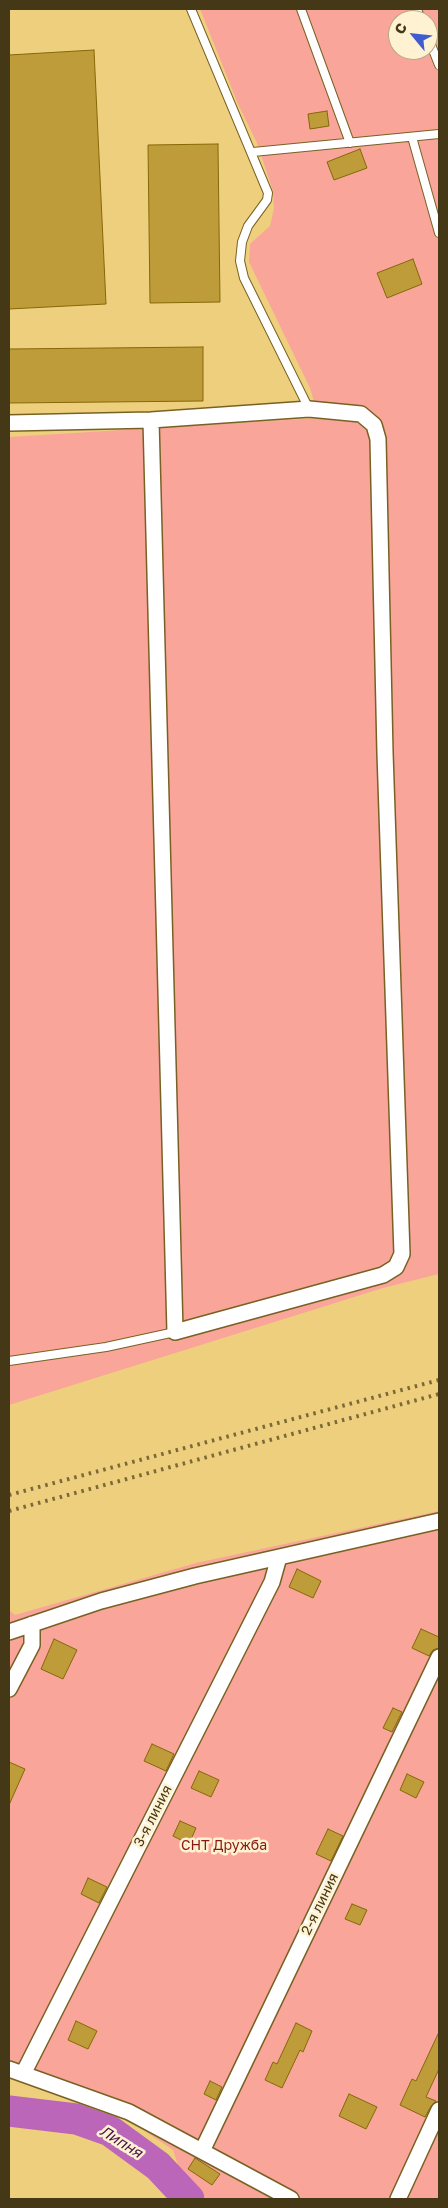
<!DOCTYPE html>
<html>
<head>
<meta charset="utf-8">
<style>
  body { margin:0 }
  #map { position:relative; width:448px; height:2208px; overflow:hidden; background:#eecf7e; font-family:"Golos Text",sans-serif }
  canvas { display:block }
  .frame { position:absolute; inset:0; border:10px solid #443816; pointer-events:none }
  .north { position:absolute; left:388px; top:10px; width:50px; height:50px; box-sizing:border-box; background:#fef2d3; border:1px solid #b4a887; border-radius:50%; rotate:298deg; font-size:14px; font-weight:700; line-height:20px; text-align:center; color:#443816 }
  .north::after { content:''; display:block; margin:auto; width:18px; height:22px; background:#405dd0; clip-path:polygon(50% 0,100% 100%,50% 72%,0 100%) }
</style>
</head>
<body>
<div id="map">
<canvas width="448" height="2208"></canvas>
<div class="frame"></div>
<div class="north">С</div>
</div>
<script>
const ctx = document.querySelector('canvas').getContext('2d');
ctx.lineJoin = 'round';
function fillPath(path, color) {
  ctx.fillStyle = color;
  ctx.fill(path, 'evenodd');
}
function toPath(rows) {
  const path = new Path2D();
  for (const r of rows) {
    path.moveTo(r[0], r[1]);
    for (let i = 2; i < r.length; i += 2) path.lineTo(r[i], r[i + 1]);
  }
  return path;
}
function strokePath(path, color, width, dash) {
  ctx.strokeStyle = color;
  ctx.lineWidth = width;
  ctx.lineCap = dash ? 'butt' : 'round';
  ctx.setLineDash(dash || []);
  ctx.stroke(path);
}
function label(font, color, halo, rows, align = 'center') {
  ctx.font = font + ' "Golos Text",sans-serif';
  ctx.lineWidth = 5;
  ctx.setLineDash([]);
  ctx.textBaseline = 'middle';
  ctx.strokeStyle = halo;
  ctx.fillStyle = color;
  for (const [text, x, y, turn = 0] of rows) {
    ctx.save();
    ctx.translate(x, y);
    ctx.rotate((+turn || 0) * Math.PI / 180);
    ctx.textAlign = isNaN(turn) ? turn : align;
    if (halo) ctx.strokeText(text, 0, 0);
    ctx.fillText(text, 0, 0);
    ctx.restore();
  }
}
const green = toPath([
  [200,9,439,9,439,1274,383,1288,9,1405,9,437,319,418,310,388,249,262,250,244,270,226,274,208,273,191,257,143,238,104],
  [398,20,428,20,428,50,398,50],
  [439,1511,439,2199,207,2199,180,2171,173,2150,118,2113,9,2077,9,1610,15,1615,196,1563]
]);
const river = toPath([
  [9,2111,76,2119,110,2131,158,2166,189,2199]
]);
const building = toPath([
  [94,50,106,304,9,309,9,55,94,50],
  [327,111,329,126,310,129,308,114,327,111],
  [218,144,220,302,150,303,148,145,218,144],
  [360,149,367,168,334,180,327,162,360,149],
  [413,259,422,284,387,298,377,273,413,259],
  [203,347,203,401,9,403,9,349,203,347],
  [297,1569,321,1581,313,1598,289,1587,297,1569],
  [421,1629,439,1637,439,1648,433,1650,429,1656,412,1648,421,1629],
  [54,1639,77,1650,63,1679,41,1669,54,1639],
  [393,1708,402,1712,392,1732,383,1728,393,1708],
  [152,1744,174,1754,166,1771,144,1761,152,1744],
  [9,1762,25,1769,9,1805,9,1762],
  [199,1771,219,1780,211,1797,191,1788,199,1771],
  [407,1774,424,1782,416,1798,400,1790,407,1774],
  [180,1821,196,1828,189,1844,173,1836,180,1821],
  [328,1829,343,1836,331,1861,316,1854,328,1829],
  [88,1878,107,1887,99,1903,81,1894,88,1878],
  [352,1904,367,1910,360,1925,345,1919,352,1904],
  [76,2021,97,2031,88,2049,68,2040,76,2021],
  [296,2023,312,2031,303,2052,300,2050,282,2088,265,2080,273,2062,277,2064,296,2023],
  [439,2032,439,2069,426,2097,436,2101,431,2106,425,2117,400,2105,412,2079,416,2081,439,2032],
  [210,2081,222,2087,216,2100,204,2094,210,2081],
  [349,2094,377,2107,366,2129,339,2116,349,2094],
  [195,2158,220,2174,212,2185,188,2169,195,2158]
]);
const service = toPath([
  [191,9,268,193,267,200,248,226,242,242,240,261,244,278,309,409],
  [301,9,350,143],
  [417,9,421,20],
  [428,37,439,65],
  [412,137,439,233],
  [253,152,439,134],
  [9,1361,106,1347,175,1332]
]);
const minor = toPath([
  [9,423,151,420,309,409,361,414,374,425,378,439,385,753,402,1254,396,1267,383,1275,175,1332,151,420],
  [9,1632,101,1601,195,1576,439,1521],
  [9,1689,32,1645,32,1624],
  [9,2069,129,2112,291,2199],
  [23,2074,272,1582,279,1557],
  [202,2151,439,1657],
  [398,2199,439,2110]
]);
const rail = toPath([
  [9,1495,439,1380],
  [9,1511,439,1394]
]);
const streetNames = [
  ["3-я линия",153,1816,-63],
  ["2-я линия",320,1904,-64]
];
const parkNames = [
  ["СНТ Дружба",224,1846]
];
const waterNames = [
  ["Липня",121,2142,32]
];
fillPath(green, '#f9a599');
strokePath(river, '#bb66b8', 31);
fillPath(building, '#bf9c3a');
strokePath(building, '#856808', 1);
strokePath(service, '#786123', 10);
strokePath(minor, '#786123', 18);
strokePath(service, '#fff', 8);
strokePath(minor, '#fff', 15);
strokePath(rail, '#7b6938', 4, [2.5, 5]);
label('14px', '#443816', '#fef2d3', streetNames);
label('14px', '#871b14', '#fef2d3', parkNames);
label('italic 15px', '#481247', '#fef2d3', waterNames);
</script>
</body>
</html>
